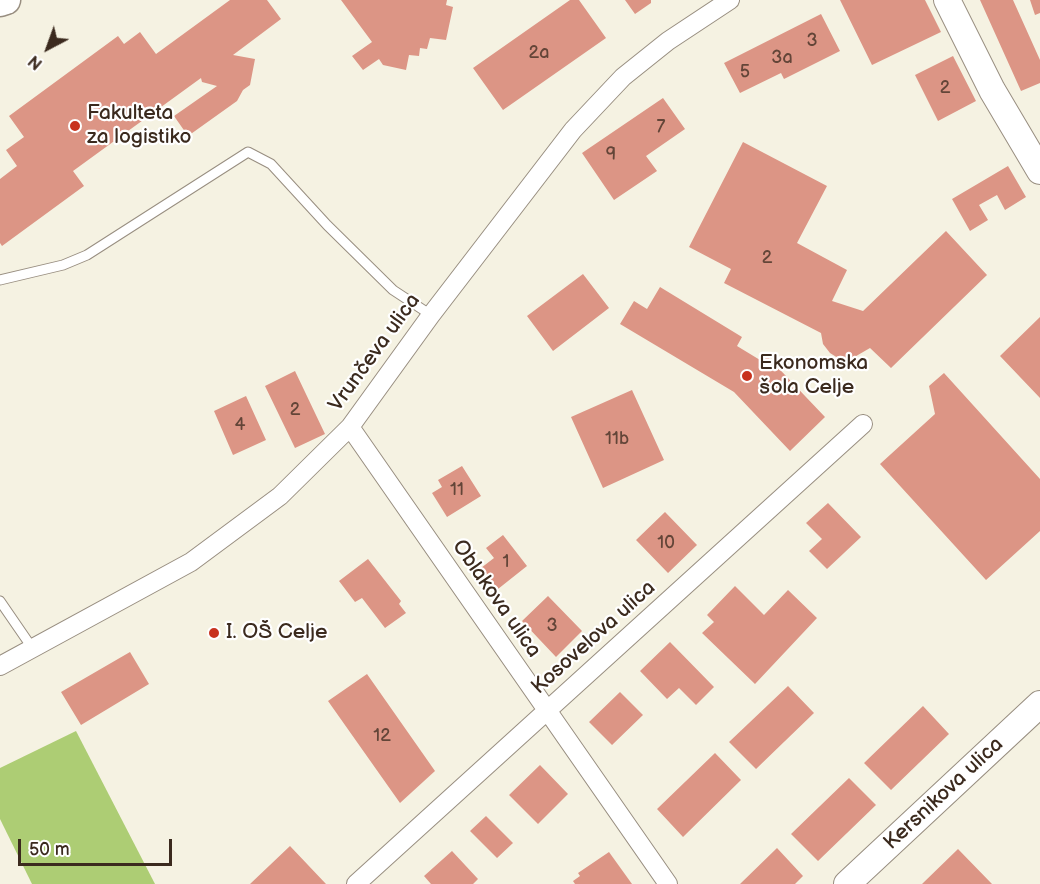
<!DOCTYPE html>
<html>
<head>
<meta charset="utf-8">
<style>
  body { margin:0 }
  #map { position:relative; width:1040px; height:884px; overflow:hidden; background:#f5f2e2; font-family:"Balsamiq Sans",sans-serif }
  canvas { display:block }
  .north { position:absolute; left:18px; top:18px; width:60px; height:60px; -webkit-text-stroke:4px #fff; paint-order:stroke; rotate:221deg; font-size:16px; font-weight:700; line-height:24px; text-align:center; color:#3b2a1e }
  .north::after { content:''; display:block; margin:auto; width:21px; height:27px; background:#3b2a1e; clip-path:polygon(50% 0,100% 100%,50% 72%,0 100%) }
  .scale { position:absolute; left:18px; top:839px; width:154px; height:27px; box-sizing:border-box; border:3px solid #3b2a1e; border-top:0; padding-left:8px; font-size:18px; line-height:21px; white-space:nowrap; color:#3b2a1e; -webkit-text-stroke:4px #fff; paint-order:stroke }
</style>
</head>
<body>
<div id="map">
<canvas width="1040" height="884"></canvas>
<div class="north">N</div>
<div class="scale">50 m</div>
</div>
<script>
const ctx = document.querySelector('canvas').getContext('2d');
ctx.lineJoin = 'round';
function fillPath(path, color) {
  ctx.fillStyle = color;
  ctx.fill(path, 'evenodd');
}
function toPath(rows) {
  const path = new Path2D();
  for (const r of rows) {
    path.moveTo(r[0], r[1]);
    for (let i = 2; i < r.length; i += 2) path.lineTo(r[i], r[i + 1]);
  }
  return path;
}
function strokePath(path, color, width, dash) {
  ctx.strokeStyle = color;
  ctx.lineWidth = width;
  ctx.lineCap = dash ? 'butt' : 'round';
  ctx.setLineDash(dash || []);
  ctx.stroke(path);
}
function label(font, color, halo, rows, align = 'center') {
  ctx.font = font + ' "Balsamiq Sans",sans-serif';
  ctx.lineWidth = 4.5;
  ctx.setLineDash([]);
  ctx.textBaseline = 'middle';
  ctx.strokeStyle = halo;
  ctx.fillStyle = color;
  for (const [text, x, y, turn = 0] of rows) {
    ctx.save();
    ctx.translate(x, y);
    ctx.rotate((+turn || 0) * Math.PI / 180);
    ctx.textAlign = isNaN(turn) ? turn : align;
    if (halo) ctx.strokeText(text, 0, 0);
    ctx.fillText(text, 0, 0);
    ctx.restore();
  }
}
const green = toPath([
  [76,731,155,884,32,884,0,819,0,768]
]);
const building = toPath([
  [230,0,267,0,281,19,233,55,255,59,250,85,243,90,237,101,188,136,174,116,217,86,202,82,201,78,73,171,84,186,2,246,0,243,0,179,17,166,6,150,24,137,9,116,118,36,124,44,140,32,156,54],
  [341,0,447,0,446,5,453,7,446,40,430,38,427,49,420,48,419,56,409,55,406,70,383,65,379,59,363,70,352,56,372,42],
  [570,0,579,0,606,38,503,110,473,68],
  [625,0,651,0,651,3,635,14],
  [840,0,925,0,941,32,872,65],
  [980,0,1013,0,1040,60,1040,83,1021,91],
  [1030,0,1040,0,1040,13,1035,15],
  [821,14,840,51,784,79,781,73,740,93,724,63],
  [953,56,976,101,938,121,915,75],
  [663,98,685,129,646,156,657,171,614,200,582,153],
  [743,142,827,186,797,243,847,270,832,301,863,311,946,231,987,275,891,368,870,348,851,359,838,358,830,353,823,344,821,333,724,283,731,269,689,247],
  [1008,166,1026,197,1005,210,997,195,979,205,988,220,970,231,952,199],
  [583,274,609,308,553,351,527,316],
  [660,287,742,337,737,346,760,360,766,355,825,417,790,451,734,392,620,324,634,301,647,309],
  [1040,317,1040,398,1000,356],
  [295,371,325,434,295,448,265,386],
  [944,373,1040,479,1040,531,986,580,880,464,935,414,929,386],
  [632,390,664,460,603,488,571,417],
  [246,396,266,440,233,455,214,411],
  [462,466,481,496,447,517,432,493,442,487,438,480],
  [828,503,861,537,827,569,809,551,822,539,806,523],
  [665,512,697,545,668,573,636,540],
  [503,535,527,566,498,589,481,568,494,558,486,548],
  [368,559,401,601,399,604,406,613,385,628,362,598,355,602,339,581],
  [735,586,764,615,788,590,817,618,755,684,702,633,714,622,707,615],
  [548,596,582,631,556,657,522,621],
  [670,642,714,687,696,705,679,688,667,699,640,671],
  [130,652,149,684,81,725,61,692],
  [367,674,435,771,400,803,328,701],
  [788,686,814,713,756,769,729,742],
  [620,692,643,715,612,745,589,722],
  [923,706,949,734,891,790,864,763],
  [715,753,741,780,683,837,657,809],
  [540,765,568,794,538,824,509,795],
  [849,778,876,805,818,861,791,834],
  [486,816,513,843,497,858,470,831],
  [290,846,326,884,250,884],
  [777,848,803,876,795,884,740,884],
  [958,849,992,884,922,884],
  [452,851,478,879,473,884,431,884,424,876],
  [609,852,632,884,575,884,573,881,580,876,578,873]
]);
const lane = toPath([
  [0,280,63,265,87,255,248,152,271,164,327,225,393,290,431,315],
  [0,601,33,649]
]);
const street = toPath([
  [350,427,668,884],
  [0,666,191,562,280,496,350,427,431,315,573,130,623,77,668,41,730,0],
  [356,884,863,424]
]);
const secondary = toPath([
  [947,0,992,90,1040,171],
  [847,884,1040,704]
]);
const primary = toPath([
  [0,2,6,0]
]);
const markers = [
  [75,126,6,"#c8321e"],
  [747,376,6,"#c8321e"],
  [214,633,6,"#c8321e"]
];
const numberNames = [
  ["3",812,41],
  ["2a",539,53],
  ["3a",782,58],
  ["5",745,72],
  ["2",945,88],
  ["7",661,127],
  ["9",611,155],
  ["2",767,258],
  ["2",295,410],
  ["4",240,425],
  ["11b",617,439],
  ["11",457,490],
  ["10",666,543],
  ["1",506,562],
  ["3",552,626],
  ["12",382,736]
];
const poiNames = [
  ["Fakulteta",87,114],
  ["za logistiko",87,138],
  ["Ekonomska",759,364],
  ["šola Celje",759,388],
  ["I. OŠ Celje",226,633]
];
const streetNames = [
  ["Vrunčeva ulica",375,353,-54],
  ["Oblakova ulica",496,599,55],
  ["Kosovelova ulica",594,638,-42],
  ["Kersnikova ulica",944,794,-43]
];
fillPath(green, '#adcd74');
fillPath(building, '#dc9585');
strokePath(lane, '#988e80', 11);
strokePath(street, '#988e80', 20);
strokePath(secondary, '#988e80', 28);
strokePath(primary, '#988e80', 31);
strokePath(lane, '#fff', 9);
strokePath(street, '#fff', 18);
strokePath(secondary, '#fff', 26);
strokePath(primary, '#fff', 28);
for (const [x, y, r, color] of markers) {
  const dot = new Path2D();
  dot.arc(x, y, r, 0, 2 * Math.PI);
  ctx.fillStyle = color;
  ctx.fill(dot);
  strokePath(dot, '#fff', 2);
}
label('18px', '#634538', null, numberNames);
label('21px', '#3b2a1e', '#fff', poiNames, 'left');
label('21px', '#3b2a1e', '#fff', streetNames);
</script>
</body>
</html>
